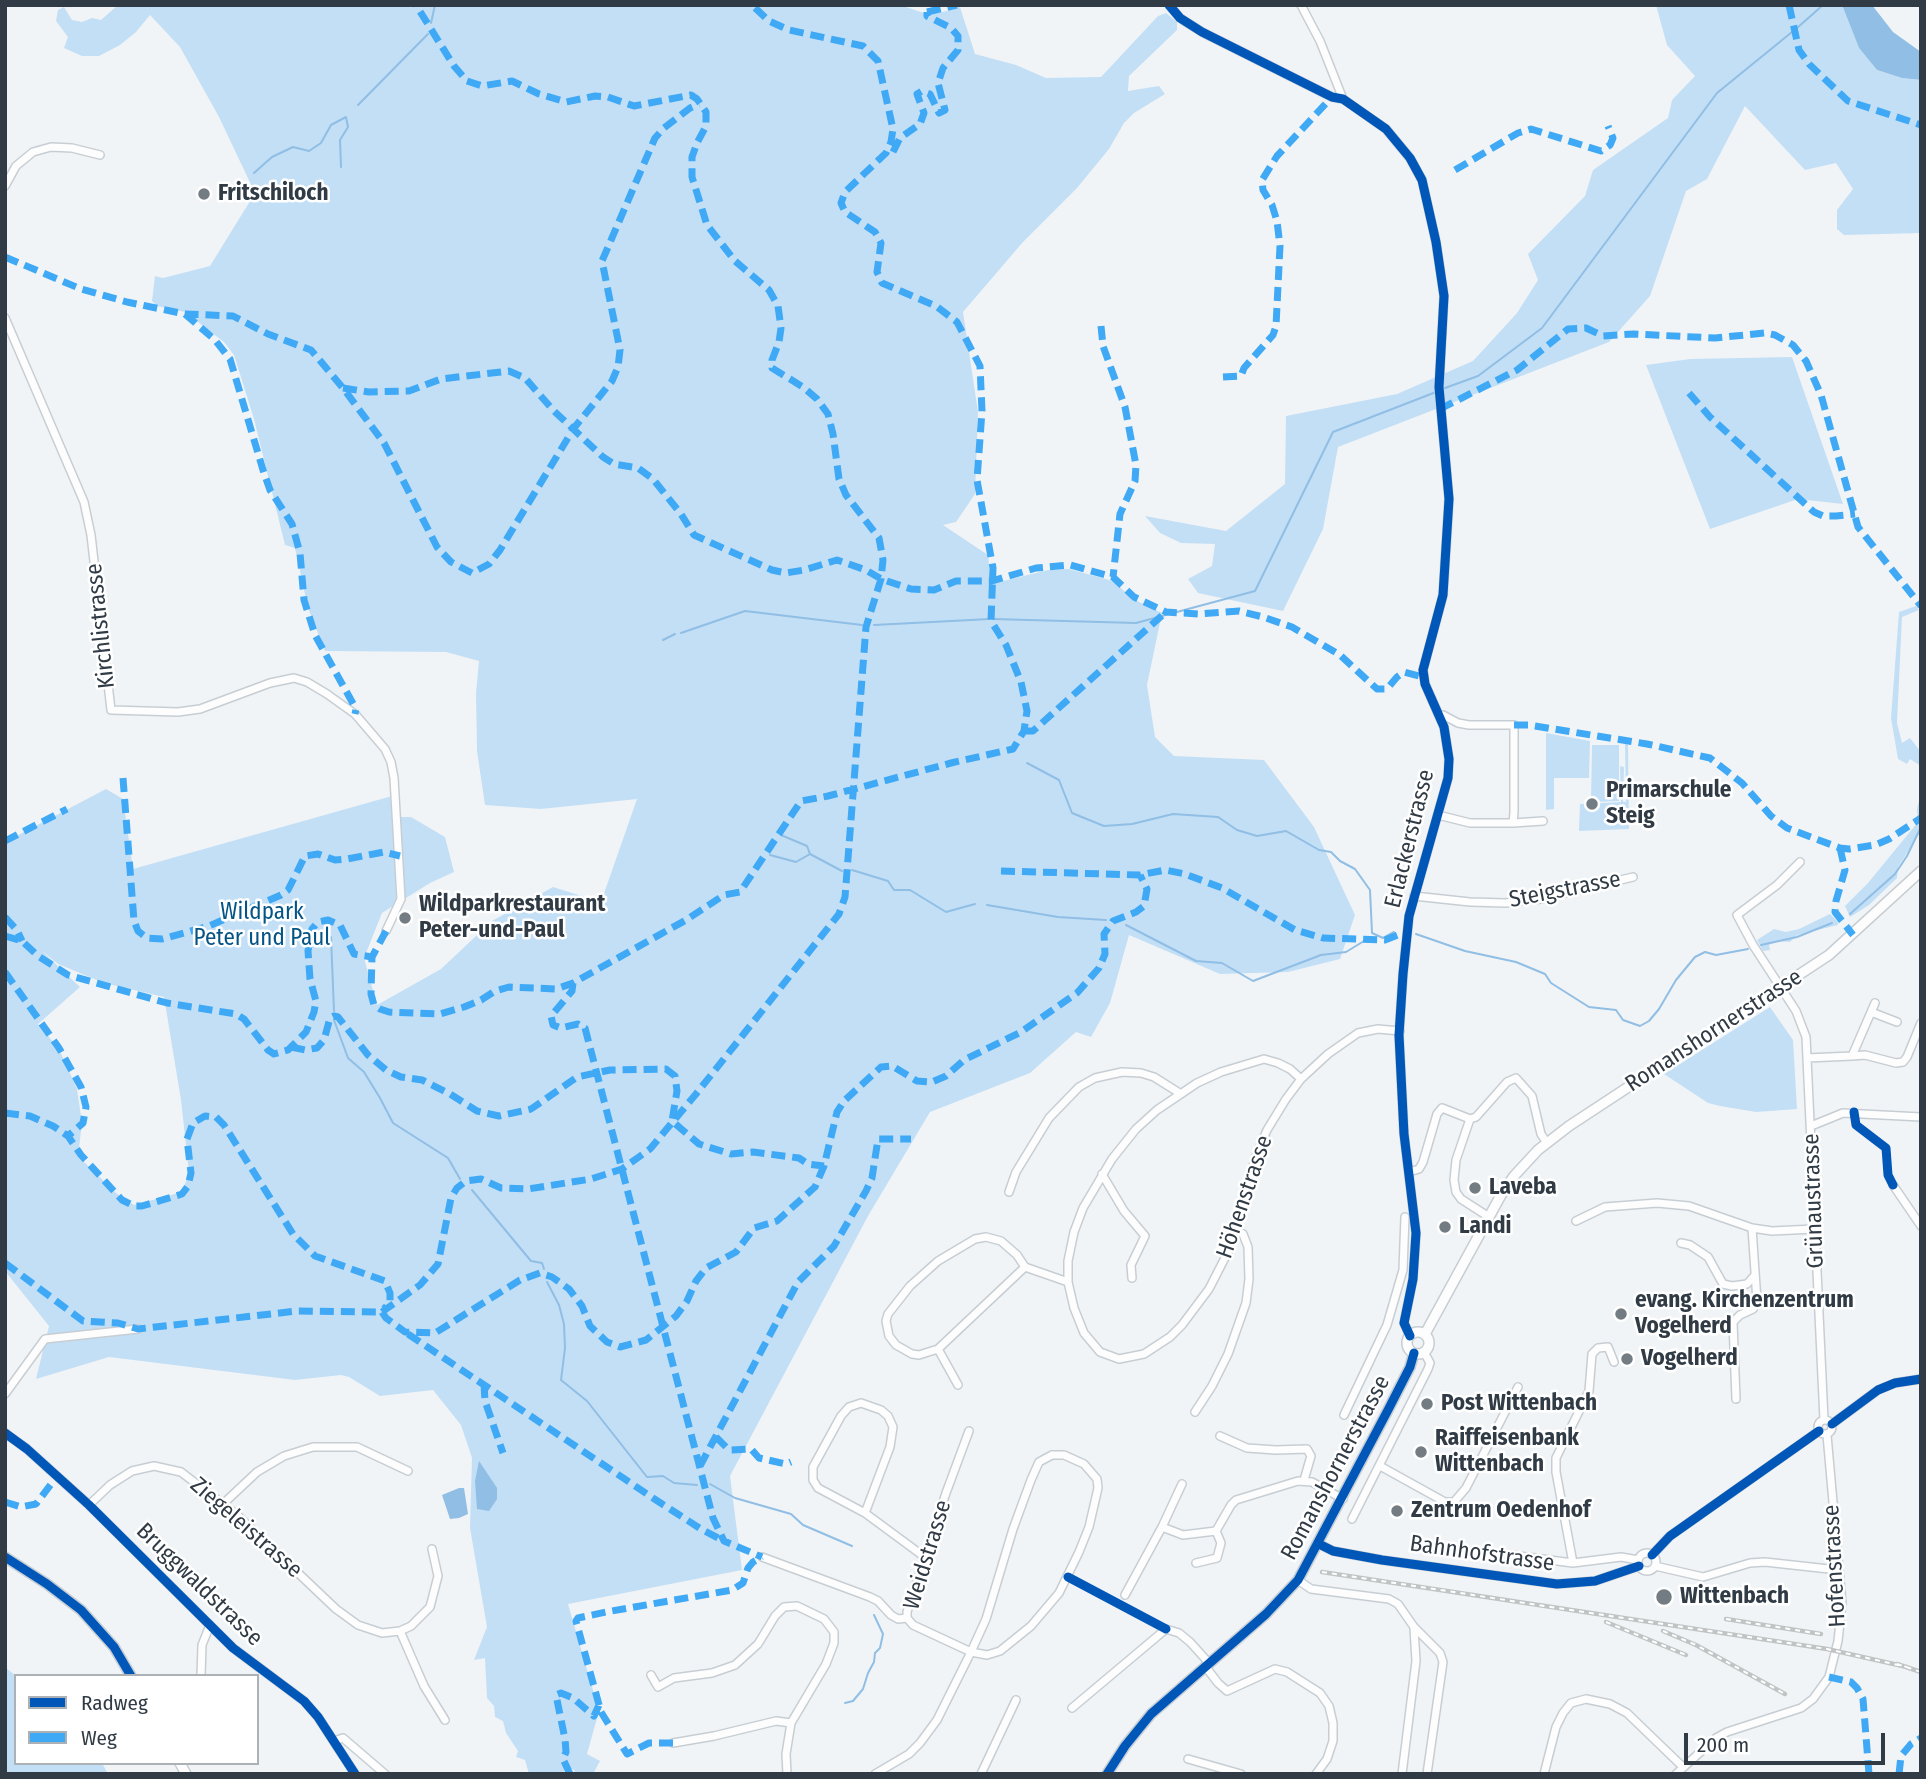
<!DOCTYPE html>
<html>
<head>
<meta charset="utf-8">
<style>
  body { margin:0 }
  #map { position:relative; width:1926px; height:1779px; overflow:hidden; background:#f1f4f6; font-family:"Fira Sans Condensed",sans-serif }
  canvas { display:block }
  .frame { position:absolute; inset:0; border:7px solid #303b45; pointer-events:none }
  .legend { position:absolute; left:14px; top:1674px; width:245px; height:91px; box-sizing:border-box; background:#fff; border:2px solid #acb1b5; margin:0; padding:9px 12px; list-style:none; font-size:21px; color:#303b45 }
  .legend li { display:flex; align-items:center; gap:14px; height:35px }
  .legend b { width:35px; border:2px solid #acb1b5 }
  .scale { position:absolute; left:1684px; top:1733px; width:201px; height:32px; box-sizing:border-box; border:4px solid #303b45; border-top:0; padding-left:9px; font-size:21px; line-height:24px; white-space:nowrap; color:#303b45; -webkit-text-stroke:5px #fff; paint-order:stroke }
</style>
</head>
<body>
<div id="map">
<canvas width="1926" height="1779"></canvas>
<div class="frame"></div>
<ul class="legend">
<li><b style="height:9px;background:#0057b8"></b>Radweg</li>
<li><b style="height:9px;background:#3fa9f5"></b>Weg</li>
</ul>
<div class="scale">200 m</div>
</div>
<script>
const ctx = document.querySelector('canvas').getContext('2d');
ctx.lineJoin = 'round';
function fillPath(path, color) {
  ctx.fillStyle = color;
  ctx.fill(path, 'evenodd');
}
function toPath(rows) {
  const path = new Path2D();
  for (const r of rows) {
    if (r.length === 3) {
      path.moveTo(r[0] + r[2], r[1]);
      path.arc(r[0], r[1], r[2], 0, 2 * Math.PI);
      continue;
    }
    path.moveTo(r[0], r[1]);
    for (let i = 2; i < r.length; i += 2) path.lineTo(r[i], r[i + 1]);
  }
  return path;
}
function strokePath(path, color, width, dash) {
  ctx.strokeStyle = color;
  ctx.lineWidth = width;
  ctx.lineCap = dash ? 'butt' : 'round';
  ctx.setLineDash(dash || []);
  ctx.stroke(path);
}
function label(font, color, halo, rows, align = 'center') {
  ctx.font = font + ' "Fira Sans Condensed",sans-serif';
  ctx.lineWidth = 5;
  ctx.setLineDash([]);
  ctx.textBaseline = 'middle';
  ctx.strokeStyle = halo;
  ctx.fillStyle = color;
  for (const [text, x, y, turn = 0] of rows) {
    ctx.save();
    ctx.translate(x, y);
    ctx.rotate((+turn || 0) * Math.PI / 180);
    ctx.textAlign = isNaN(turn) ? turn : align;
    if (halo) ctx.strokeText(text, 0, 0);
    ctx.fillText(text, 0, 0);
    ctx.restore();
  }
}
const green = toPath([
  [118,5,900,5,924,13,943,12,960,7,975,54,1016,65,1046,78,1101,77,1158,16,1166,13,1177,22,1177,30,1129,76,1128,91,1159,86,1165,94,1134,113,1124,123,1109,149,1077,188,1023,242,963,312,978,412,975,494,956,522,943,525,988,555,991,584,1048,570,1069,569,1113,581,1133,599,1162,613,1147,685,1155,737,1174,756,1264,760,1314,827,1355,915,1340,959,1288,972,1220,974,1129,935,1110,1003,1091,1037,1076,1032,1030,1073,930,1112,868,1216,730,1476,742,1570,568,1604,599,1711,587,1754,600,1761,593,1774,576,1774,574,1770,567,1767,562,1774,529,1774,525,1760,516,1757,518,1751,506,1733,503,1721,495,1717,494,1706,487,1698,485,1658,474,1660,487,1627,470,1528,472,1458,461,1425,433,1390,380,1396,349,1377,341,1375,295,1380,109,1357,36,1379,49,1326,5,1271,5,842,106,789,123,799,133,869,392,796,393,817,411,817,445,837,454,872,430,883,382,913,364,958,377,1005,441,969,492,921,553,887,601,902,637,799,541,809,485,805,477,751,476,693,479,661,446,652,325,651,308,608,295,548,285,545,254,419,234,355,224,342,185,312,157,306,152,301,155,276,163,278,210,266,255,193,219,117,180,47,150,15,136,32,120,45,99,56,82,56,64,48,68,37,56,21,58,10,64,7,72,20,82,22,92,18,101,20],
  [41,950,58,964,104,983,164,997,181,1100,189,1173,182,1192,134,1205,116,1193,78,1156,82,1123,77,1089,59,1049,38,1024,80,987],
  [1656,5,1842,5,1859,48,1877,70,1902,78,1921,80,1921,233,1844,235,1837,229,1837,210,1853,189,1836,163,1805,170,1745,106,1707,179,1686,191,1650,296,1609,342,1338,447,1323,529,1283,611,1198,593,1188,579,1212,566,1215,544,1181,543,1160,533,1145,516,1226,531,1285,484,1286,416,1397,394,1473,361,1517,313,1538,280,1528,254,1585,196,1593,170,1668,118,1672,100,1695,76,1667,45],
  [1792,357,1843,504,1798,499,1710,529,1646,365,1690,359],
  [1916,606,1919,610,1902,617,1897,723,1902,743,1910,738,1921,752,1921,766,1910,759,1907,764,1898,759,1891,718,1899,612],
  [1546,733,1590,741,1589,778,1554,778,1554,809,1546,810],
  [1625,744,1628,744,1629,829,1579,831,1580,804,1621,802,1620,766,1624,767,1623,802,1626,802],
  [1592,745,1619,745,1619,801,1591,802],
  [1921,792,1921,831,1898,867,1897,878,1869,905,1850,917,1845,906,1868,883,1918,822,1917,809],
  [1830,914,1838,922,1838,925,1797,935,1790,942,1777,941,1769,945,1770,950,1763,951,1757,940,1774,929,1786,932,1799,929],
  [1770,1007,1793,1040,1797,1109,1756,1112,1720,1106,1708,1103,1664,1074],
  [5,1667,16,1676,16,1763,102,1763,108,1774,5,1774]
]);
const water = toPath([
  [1842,5,1872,5,1893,32,1921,52,1921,80,1902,78,1877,70,1859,48],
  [479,1461,497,1488,497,1499,489,1511,477,1509,475,1481],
  [459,1488,464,1488,468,1514,459,1518,450,1519,442,1495]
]);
const stream = toPath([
  [431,23,435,5],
  [1797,28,1823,5],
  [358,105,428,34],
  [254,173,272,157,293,147,309,151,321,143,331,125,346,117,348,127,340,140,341,167],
  [1445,388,1478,376,1542,328,1717,93,1792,32],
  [993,619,1136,623,1255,591,1333,432,1436,392],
  [874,625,990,619],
  [681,633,745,611,862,625],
  [663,640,675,634],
  [1027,763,1059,780,1072,813,1104,826,1132,824,1173,814,1218,817,1237,830,1257,836,1286,831,1319,850,1331,852,1340,861,1355,869,1370,890,1372,933,1383,938,1394,932],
  [781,835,807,846,810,854,842,871],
  [770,855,796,862,810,854],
  [852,870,888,881,894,890,910,890,946,912,975,904],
  [987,905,1058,917,1106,920],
  [1850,914,1895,874,1907,856,1921,827],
  [1126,925,1196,961,1222,963,1253,981,1321,955,1346,952,1364,941],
  [1416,934,1465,951,1516,962,1545,974,1551,983,1589,1007,1616,1010,1623,1020,1640,1026,1649,1021,1659,1009,1676,980,1695,957,1705,952,1716,955,1748,949],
  [331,937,334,1011],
  [1761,945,1797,937,1832,923],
  [334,1020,348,1058,364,1072,380,1098,393,1123,448,1158,460,1179],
  [472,1190,531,1261,542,1263,544,1269],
  [547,1282,559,1305,564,1324,565,1348,561,1380,587,1401,647,1477,663,1476,674,1483,697,1485],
  [710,1484,735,1498,791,1514,803,1525,852,1546],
  [845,1703,853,1701,863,1689,868,1673,874,1662,875,1653,880,1648,883,1634,874,1615]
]);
const minor = toPath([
  [1169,5,1180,18,1202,32,1332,97,1343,99,1386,129,1410,158,1422,180,1436,242,1444,296,1439,387,1449,499,1443,595,1423,670,1425,684,1444,727,1449,759,1448,778,1409,916,1403,974,1399,1035,1404,1134,1416,1233,1413,1279,1404,1323,1410,1336],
  [1301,5,1320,41,1343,99],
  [5,186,16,166,33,152,51,147,72,148,100,155],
  [5,318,84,502,91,535,111,710,178,712,200,709,270,683,294,678,307,682,327,694,355,714,385,749,391,762,394,778,401,899,386,931],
  [1438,815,1470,823,1513,823,1514,812,1514,725,1469,725,1458,723,1443,715,1440,717],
  [1513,823,1543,821],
  [1800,862,1777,885,1737,915,1753,945,1796,1011,1806,1037,1824,1420],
  [1414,896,1470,902,1505,903,1541,899,1633,877],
  [1871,1012,1897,1022],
  [1852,1056,1865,1055,1896,1063,1903,1062,1907,1057,1921,1023],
  [1807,1058,1852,1056,1875,1003],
  [1301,1079,1290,1069,1278,1063,1264,1059,1221,1072,1197,1083,1157,1110,1136,1129,1112,1159,1083,1208,1074,1232,1068,1261,1068,1282,1074,1308,1084,1333,1100,1352,1119,1359,1144,1354,1170,1337,1182,1325,1209,1289,1229,1250,1256,1156,1267,1130,1286,1099,1301,1079,1328,1054,1358,1033,1378,1029,1400,1031],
  [1470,1119,1456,1160,1454,1180,1456,1192,1461,1199,1489,1217],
  [1811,1126,1843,1113,1921,1117],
  [1409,1172,1419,1169,1423,1162,1437,1114,1442,1108,1470,1119,1476,1117,1507,1082,1516,1078,1532,1096,1541,1134,1547,1143],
  [1102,1174,1124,1211,1145,1236,1131,1265,1132,1278],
  [1893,1185,1921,1226],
  [1009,1192,1016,1172,1049,1118,1079,1087,1095,1078,1122,1072,1141,1073,1154,1077,1181,1094],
  [1576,1221,1605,1207,1657,1203,1689,1206,1752,1228,1772,1231,1814,1229],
  [1681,1243,1690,1245,1708,1257,1723,1284,1732,1286,1747,1284,1755,1275],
  [1025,1267,938,1349,919,1355,912,1354,896,1345,889,1336,886,1321,888,1314,910,1286,938,1261,975,1239,986,1237,1001,1241,1017,1255,1025,1267,1068,1282],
  [938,1349,958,1385],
  [5,1394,45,1339,138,1329],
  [1736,1399,1733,1322,1740,1315,1753,1309,1757,1301,1752,1228],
  [1195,1412,1212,1386,1228,1354,1246,1303,1249,1279,1248,1247,1243,1234,1235,1230],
  [1344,1415,1387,1325,1403,1270,1405,1217],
  [1825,1427,7],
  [1832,1424,1878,1390,1895,1383,1921,1379],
  [5,1433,27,1449,89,1505,233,1648,304,1701,318,1717,355,1774],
  [1220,1436,1247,1448,1276,1450,1307,1449,1311,1456,1304,1480],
  [1052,1455,1064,1455,1084,1464,1097,1479,1098,1488,1089,1527,1079,1552,1059,1593,1031,1626,1000,1651,987,1655,971,1652,986,1619,1013,1529,1031,1480,1039,1462,1052,1455],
  [1380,1466,1445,1502,1454,1502,1466,1488,1518,1387],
  [224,1503,257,1472,284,1456,313,1447,357,1447,408,1471],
  [89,1505,110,1485,132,1471,154,1466,181,1472,237,1515,336,1609,358,1625,382,1633,400,1631,411,1626,430,1607,438,1576,432,1549],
  [865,1513,890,1447,893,1427,888,1416,881,1410,861,1403,849,1407,841,1416,813,1467,813,1480,818,1488,865,1513,926,1558],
  [1352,1519,1428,1369,1430,1363,1424,1352],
  [1162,1527,1183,1535,1216,1531,1231,1505,1236,1500,1298,1481,1312,1482,1343,1499],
  [1319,1544,1333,1551,1382,1560,1557,1584,1595,1581,1639,1566],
  [1647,1562,9],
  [1503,1554,1573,1563,1621,1557,1638,1560],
  [1652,1555,1670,1536,1819,1431],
  [762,1557,870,1597,878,1601,891,1615,898,1619,907,1618],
  [1196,1563,1217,1558,1221,1543,1216,1531],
  [1573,1563,1556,1472,1556,1458,1589,1391,1592,1354,1598,1348,1608,1347,1614,1362],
  [1655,1566,1703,1577,1750,1563,1765,1562,1838,1570],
  [1298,1580,1311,1589,1389,1599,1398,1604,1414,1627,1440,1653,1443,1662,1427,1774],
  [1125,1595,1162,1527,1182,1484],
  [400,1631,424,1686,445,1720],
  [1205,1666,1218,1683,1227,1691,1275,1669,1287,1672,1320,1693,1329,1706,1333,1723,1333,1741,1327,1759,1316,1774],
  [651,1675,658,1687,674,1678,712,1673,735,1665,758,1644,775,1616,784,1607,797,1606,824,1619,834,1632,834,1643,826,1664,791,1723,786,1754,787,1774],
  [201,1676,202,1645,210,1625],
  [1072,1708,1166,1629,1179,1633,1190,1642,1209,1663],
  [334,1741,343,1738,385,1774],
  [673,1743,714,1736,776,1721,791,1723],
  [1188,1759,1241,1774],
  [875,1774,909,1754,920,1743,937,1720,971,1652,913,1625,907,1618,907,1612,946,1493,969,1431],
  [981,1774,1016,1700],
  [1402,1774,1416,1661,1414,1628],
  [1544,1774,1556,1727,1563,1713,1571,1703,1586,1699,1610,1704,1627,1713,1683,1767],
  [1676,1774,1716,1738,1727,1732,1801,1708,1813,1699,1829,1677,1838,1641,1842,1603,1827,1435]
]);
const major = toPath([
  [1418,1343,11],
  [1425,1334,1501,1195,1514,1176,1538,1150,1569,1126,1829,955,1921,871],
  [5,1557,47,1584,81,1610,114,1647,131,1676],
  [180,1763,186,1774],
  [1107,1774,1125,1746,1151,1714,1266,1614,1298,1580,1388,1410,1410,1367,1414,1353]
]);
const rail = toPath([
  [1322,1572,1827,1649,1907,1667],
  [1726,1619,1821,1634],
  [1606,1622,1686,1655],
  [1663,1631,1696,1645,1785,1694],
  [1897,1664,1921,1672]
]);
const quiet = toPath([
  [1789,5,1799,50,1809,64,1848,101,1921,125],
  [927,12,957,5],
  [893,152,900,138,920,124,924,113,917,94,922,91,930,94,939,113,945,110,938,83,943,68,958,50,958,36,951,28,927,16,927,12],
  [1455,170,1518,133,1531,129,1601,151,1610,145,1613,138,1608,126],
  [5,257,81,289,127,302,185,314,233,316,268,334,311,350,343,388,384,443,437,547,451,562,472,573,489,564,500,550,574,428,612,381,618,367,620,350,602,261,655,138,664,128,690,108,699,104],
  [185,314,215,340,230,359,263,470,270,490,292,524,300,553,304,600,315,635,356,709,355,714],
  [1101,326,1103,346,1125,407,1136,465,1135,481,1120,514,1113,577],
  [1223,377,1241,376,1244,368,1273,335,1276,326,1280,246,1277,221,1272,205,1263,190,1262,180,1277,156,1332,97],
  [343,388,369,392,409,391,441,379,509,371,525,378,554,411,603,457,614,464,638,468,653,479,681,514,694,535,772,570,786,573,804,570,837,560,866,570,881,579,911,589,934,590,956,581,992,581,1036,568,1070,565,1113,577,1134,597,1166,612,1199,614,1239,611,1263,617,1292,627,1340,655,1377,689,1387,689,1397,677,1404,672,1423,677],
  [1689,393,1710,417,1814,512,1823,516,1836,516,1855,514],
  [1440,409,1517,370,1568,329,1586,328,1603,336,1633,334,1715,338,1765,333,1775,335,1793,345,1806,361,1821,395,1858,527,1921,606],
  [1514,725,1529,725,1647,744,1710,758,1742,783,1771,816,1787,828,1840,848,1849,849,1875,845,1889,839,1921,818],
  [1024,731,1033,731,1166,612],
  [123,778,134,921,138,931,147,938,162,939,209,926,281,895,288,890,305,856,318,854,335,860,347,859,384,852,400,856],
  [5,841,67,809],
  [1840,848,1845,870,1836,901,1835,912,1853,935],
  [1001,871,1140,875,1165,870,1185,874,1222,888,1295,930,1323,938,1385,940,1403,933],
  [5,917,17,930,22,941],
  [386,931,372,957,371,994,374,1005,380,1009,389,1012,440,1014,464,1007,481,1000,495,991,509,987,556,989,573,983,686,920,724,895,740,892,801,801,828,796,951,763,1013,749,1024,731,1027,711,1021,682,1006,645,991,621,993,568,977,480,982,411,980,366,957,322,936,306,882,283,877,272,881,243,875,232,845,212,841,203,845,192,886,153,891,142,893,129,878,61,863,46,789,30,769,21,752,5],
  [5,936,22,941,38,956,68,975,167,1003,236,1014,244,1019,268,1050,274,1054,288,1050,306,1032,314,1012,316,1001,310,979,308,951,312,929,318,922,328,920,340,925,354,954,372,957],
  [5,972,59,1048,81,1087,86,1107,83,1123,68,1136],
  [573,983,572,991,551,1016,553,1025,561,1028,578,1024,585,1028,713,1518,724,1541,762,1557],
  [291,1047,305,1050,317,1048,324,1040,330,1018,334,1016,338,1017,368,1055,386,1070,401,1077,422,1080,450,1094,477,1111,499,1116,531,1109,577,1077,610,1070,666,1069,675,1076,677,1091,672,1121,699,1144,731,1154,753,1152,799,1158,808,1164,824,1166],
  [5,1113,30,1116,53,1126,68,1136,81,1155,122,1200,134,1206,142,1206,182,1194,188,1186,191,1173,187,1139,193,1123,205,1116,216,1117,224,1125,293,1234,315,1256,385,1281,390,1293,390,1302,384,1309],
  [5,1263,83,1321,118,1323,138,1329,297,1311,382,1312],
  [382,1312,420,1285,438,1264,451,1198,457,1188,466,1181,481,1179,501,1188,528,1189,591,1179,622,1169,650,1149,696,1094,839,914,845,897,866,627,881,579,883,560,879,538,846,495,839,479,833,434,828,414,817,399,803,387,772,368,772,360,779,342,781,328,778,306,769,290,735,261,707,225,692,177,692,157,697,143,706,126,706,112,697,99,691,95,634,106,608,97,595,96,566,102,539,94,512,81,482,86,467,81,454,66,416,5],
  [382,1312,386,1318,405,1332,435,1333,520,1280,540,1273,552,1277,569,1289,582,1306,590,1326,607,1342,620,1347,646,1340,676,1316,687,1301,696,1281,706,1268,736,1252,754,1228,777,1221,815,1187,824,1166,837,1112,844,1101,881,1067,892,1066,917,1081,932,1082,946,1076,964,1060,1021,1032,1077,993,1099,968,1105,954,1104,934,1113,921,1136,912,1144,906,1147,889,1140,875],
  [408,1334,656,1500,701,1529,724,1541],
  [484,1384,485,1401,503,1453],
  [716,1437,729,1450,751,1449,759,1458,786,1464,791,1462],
  [700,1466,798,1282,834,1246,866,1191,872,1178,878,1139,911,1139],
  [5,1502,21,1507,36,1504,58,1475],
  [1829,1677,1851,1682,1857,1688,1863,1699,1869,1774],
  [673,1743,649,1743,627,1754,601,1712,576,1621,578,1618,606,1612,732,1590,743,1583,748,1568,753,1562,762,1557],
  [570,1774,563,1759,566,1752,565,1739,556,1695,561,1693,573,1698,594,1716,599,1705],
  [1899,1774,1901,1756,1911,1744,1921,1738]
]);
const cycleway = toPath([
  [1169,5,1180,18,1202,32,1332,97,1343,99,1386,129,1410,158,1422,180,1436,242,1444,296,1439,387,1449,499,1443,595,1423,670,1425,684,1444,727,1449,759,1448,778,1409,916,1403,974,1399,1035,1404,1134,1416,1233,1413,1279,1404,1323,1410,1336],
  [1854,1112,1856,1125,1886,1148,1888,1175,1893,1185],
  [1832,1424,1878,1390,1895,1383,1921,1379],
  [5,1433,27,1449,89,1505,233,1648,304,1701,318,1717,355,1774],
  [1319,1544,1333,1551,1382,1560,1557,1584,1595,1581,1639,1566],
  [1652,1555,1670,1536,1819,1431],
  [5,1557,47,1584,81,1610,114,1647,131,1676],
  [1068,1577,1166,1629],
  [1107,1774,1125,1746,1151,1714,1266,1614,1298,1580,1388,1410,1410,1367,1414,1353]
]);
const markers = [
  [204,194,7,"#747c83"],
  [1592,804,7,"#747c83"],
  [405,918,7,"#747c83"],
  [1475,1188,7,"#747c83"],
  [1445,1227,7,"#747c83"],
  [1621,1314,7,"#747c83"],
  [1627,1359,7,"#747c83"],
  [1427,1404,7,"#747c83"],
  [1421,1452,7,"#747c83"],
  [1397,1511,7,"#747c83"],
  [1664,1597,9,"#747c83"]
];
const poiNames = [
  ["Fritschiloch",218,194],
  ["Primarschule",1606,791],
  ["Steig",1606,817],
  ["Wildparkrestaurant",419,905],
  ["Peter-und-Paul",419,931],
  ["Laveba",1489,1188],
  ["Landi",1459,1227],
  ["evang. Kirchenzentrum",1635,1301],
  ["Vogelherd",1635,1327],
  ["Vogelherd",1641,1359],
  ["Post Wittenbach",1441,1404],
  ["Raiffeisenbank",1435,1439],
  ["Wittenbach",1435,1465],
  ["Zentrum Oedenhof",1411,1511],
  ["Wittenbach",1680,1597]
];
const streetNames = [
  ["Kirchlistrasse",101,626,-96],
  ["Erlackerstrasse",1410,839,-76],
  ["Steigstrasse",1565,890,-11],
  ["Romanshornerstrasse",1714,1031,-33],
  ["Höhenstrasse",1245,1197,-71],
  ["Grünaustrasse",1814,1201,-92],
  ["Romanshornerstrasse",1336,1468,-62],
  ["Ziegeleistrasse",246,1528,41],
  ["Bahnhofstrasse",1482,1554,8],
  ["Weidstrasse",928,1555,-73],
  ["Hofenstrasse",1835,1566,-93],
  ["Bruggwaldstrasse",199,1585,44]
];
const parkNames = [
  ["Wildpark",262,913],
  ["Peter und Paul",262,939]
];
fillPath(green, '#c3dff6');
fillPath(water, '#90bee4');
strokePath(stream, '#90bee4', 2);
strokePath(minor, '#c7ced3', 10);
strokePath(major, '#c7ced3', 12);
strokePath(minor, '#fdfdfe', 7);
strokePath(major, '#fdfdfe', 9);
strokePath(rail, '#c1c4c5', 4.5);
strokePath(rail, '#fff', 2, [5]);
strokePath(quiet, '#3fa9f5', 7, [14, 7]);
strokePath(cycleway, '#0057b8', 9);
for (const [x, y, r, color] of markers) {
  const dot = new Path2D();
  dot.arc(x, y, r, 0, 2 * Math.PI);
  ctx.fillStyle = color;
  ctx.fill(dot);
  strokePath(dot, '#fff', 2.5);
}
label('bold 23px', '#303b45', '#fff', poiNames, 'left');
label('23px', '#303b45', '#fff', streetNames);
label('23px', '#045486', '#fff', parkNames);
</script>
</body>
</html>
